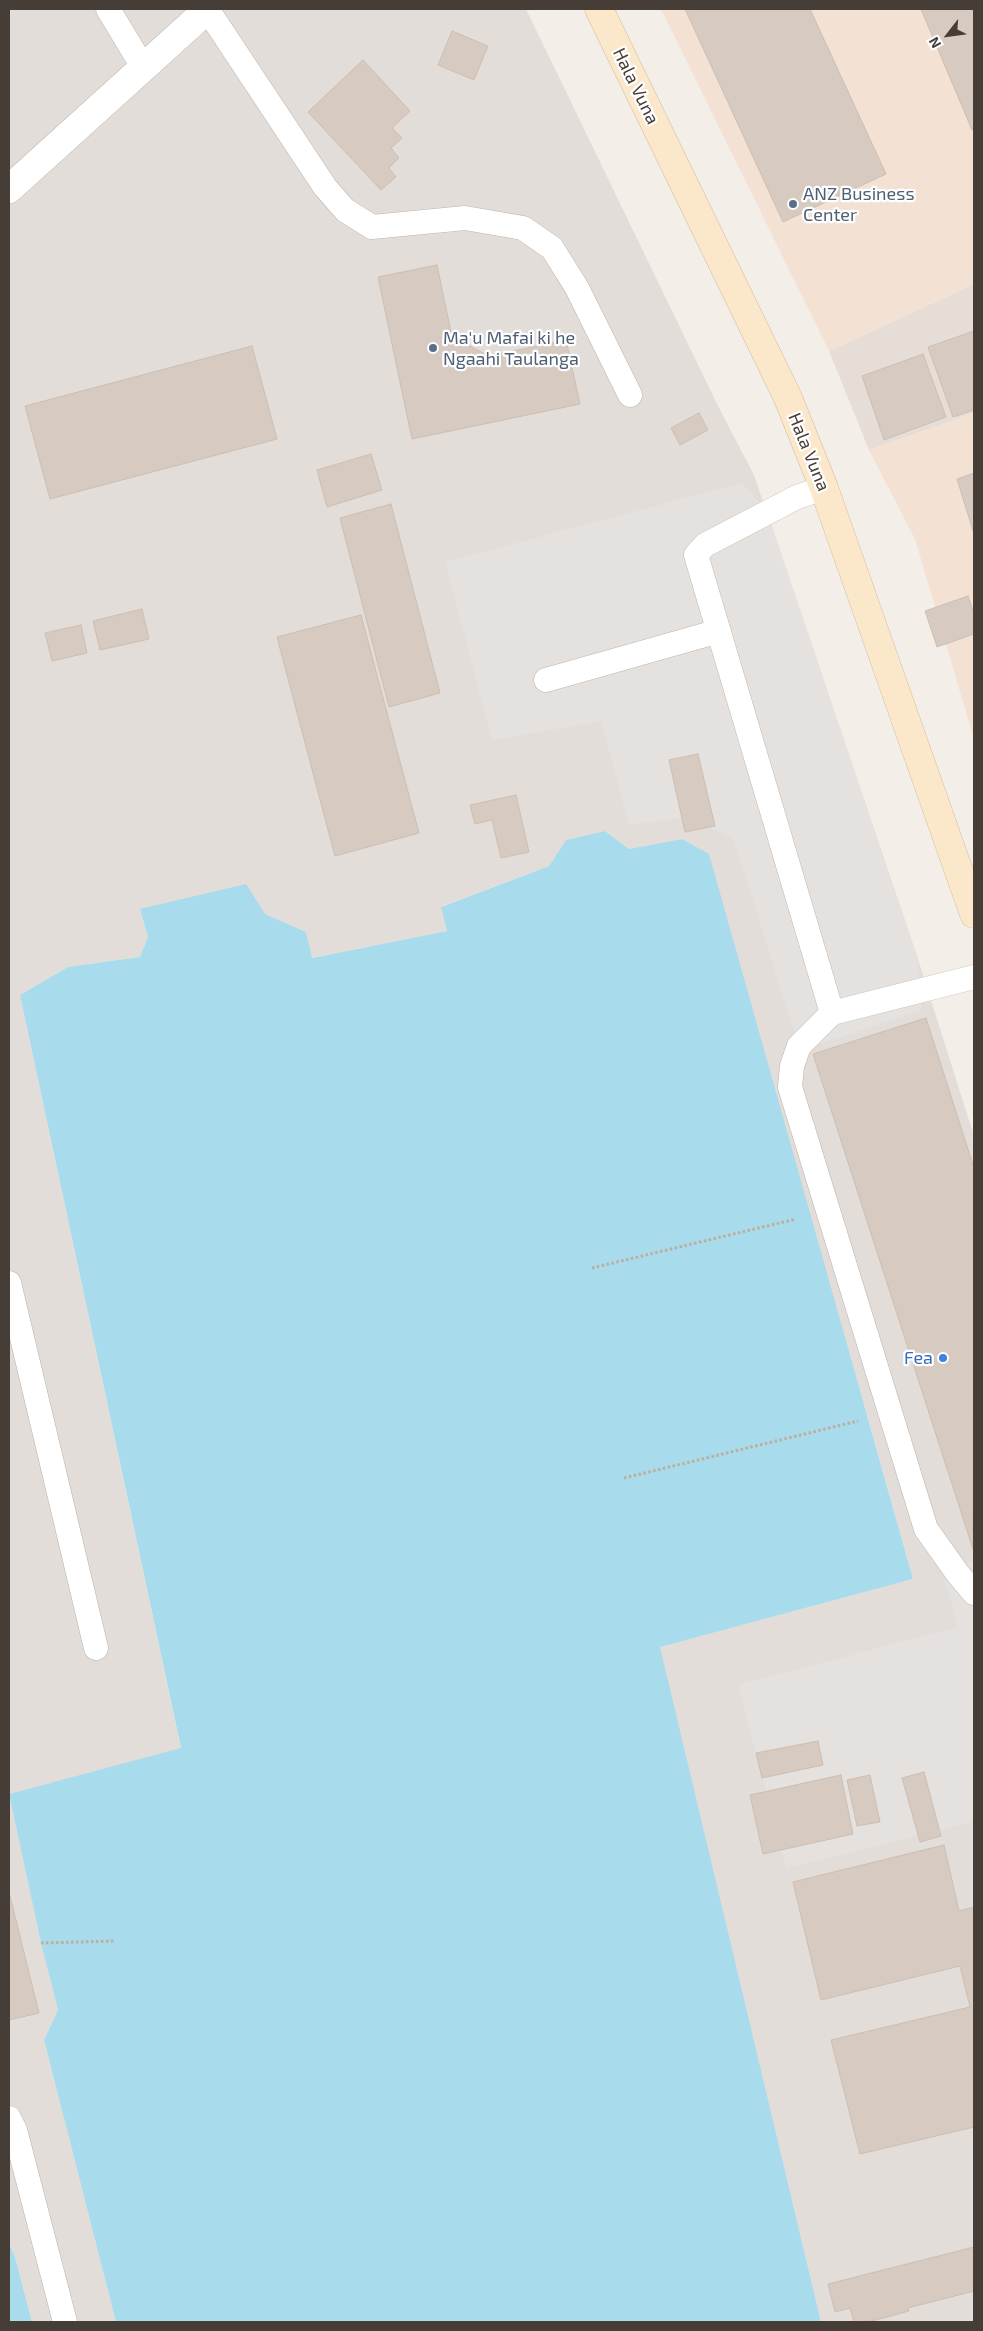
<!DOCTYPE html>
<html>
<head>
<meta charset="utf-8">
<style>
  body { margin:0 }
  #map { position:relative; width:983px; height:2331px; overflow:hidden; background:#f3eee8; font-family:"Exo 2",sans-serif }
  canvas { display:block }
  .frame { position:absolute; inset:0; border:10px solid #463d37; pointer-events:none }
  .north { position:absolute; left:923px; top:10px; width:50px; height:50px; -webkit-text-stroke:4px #fff; paint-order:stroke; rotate:240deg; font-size:14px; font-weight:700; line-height:20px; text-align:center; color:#463d37 }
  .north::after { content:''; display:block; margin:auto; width:18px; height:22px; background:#463d37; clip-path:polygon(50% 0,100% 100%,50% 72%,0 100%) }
</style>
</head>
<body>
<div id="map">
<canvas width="983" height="2331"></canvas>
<div class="frame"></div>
<div class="north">N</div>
</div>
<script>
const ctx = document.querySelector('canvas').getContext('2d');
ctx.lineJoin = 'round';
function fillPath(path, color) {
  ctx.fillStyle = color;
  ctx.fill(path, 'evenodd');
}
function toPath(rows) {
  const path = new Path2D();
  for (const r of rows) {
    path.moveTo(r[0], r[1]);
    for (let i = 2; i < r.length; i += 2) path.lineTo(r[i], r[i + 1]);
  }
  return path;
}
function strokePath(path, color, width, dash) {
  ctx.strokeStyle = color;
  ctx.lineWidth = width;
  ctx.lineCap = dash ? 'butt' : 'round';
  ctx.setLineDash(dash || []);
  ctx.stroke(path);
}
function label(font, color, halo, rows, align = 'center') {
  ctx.font = font + ' "Exo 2",sans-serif';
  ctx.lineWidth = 4.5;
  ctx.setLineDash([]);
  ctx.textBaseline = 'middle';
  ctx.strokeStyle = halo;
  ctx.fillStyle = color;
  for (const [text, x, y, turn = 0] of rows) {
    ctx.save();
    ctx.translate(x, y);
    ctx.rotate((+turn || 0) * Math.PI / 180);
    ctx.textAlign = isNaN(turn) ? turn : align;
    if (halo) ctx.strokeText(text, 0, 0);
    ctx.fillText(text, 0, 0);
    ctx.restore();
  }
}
const residential = toPath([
  [974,284,974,413,869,450,829,351]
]);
const commercial = toPath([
  [661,9,974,9,974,284,829,351],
  [974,413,974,739,915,539,869,450]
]);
const industrial = toPath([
  [9,9,526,9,718,406,754,475,917,956,974,1136,974,2322,821,2322,659,1647,913,1579,868,1418,682,839,629,849,605,831,566,840,549,866,442,906,447,931,311,958,306,932,265,914,140,909,148,937,140,957,68,967,20,995,181,1749,9,1794,41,1943,58,2010,44,2040,116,2322,32,2322,15,2257,9,2244]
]);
const parking = toPath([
  [742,483,767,511,917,956,922,1010,800,1051,734,840,690,817,629,825,601,721,492,740,445,562],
  [974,1561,974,1825,973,1822,786,1868,738,1685,958,1627,942,1570]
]);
const water = toPath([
  [605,831,629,849,682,839,709,854,913,1579,660,1647,821,2322,116,2322,44,2040,58,2010,41,1943,9,1794,181,1748,20,995,68,967,140,957,148,937,140,909,246,884,265,914,306,932,312,958,447,931,441,907,549,866,566,840],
  [9,2244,15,2257,32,2322,9,2322]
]);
const building = toPath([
  [685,9,810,9,886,174,783,222,685,9],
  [921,9,974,9,974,129,972,130,921,9],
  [452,31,488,46,474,80,438,65,452,31],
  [363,60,410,111,392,128,402,138,391,148,399,158,389,168,396,177,381,190,308,112,363,60],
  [437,265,452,337,489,356,566,340,580,404,412,439,378,277,437,265],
  [974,331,974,410,953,417,928,347,974,331],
  [252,346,277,439,50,499,25,406,252,346],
  [923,354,946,417,884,440,862,376,923,354],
  [699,413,708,430,680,445,671,428,699,413],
  [371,454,382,490,327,507,317,470,371,454],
  [974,473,974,534,957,479,974,473],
  [391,504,440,693,389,707,340,518,391,504],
  [968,596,974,614,974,634,937,647,925,611,968,596],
  [142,609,149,639,100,650,93,621,142,609],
  [361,615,419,833,335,856,277,637,361,615],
  [81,625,87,653,52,661,45,633,81,625],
  [698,754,715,826,685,832,669,760,698,754],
  [516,795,529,852,501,858,492,820,475,824,470,805,516,795],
  [926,1018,974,1168,973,1549,813,1054,926,1018],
  [818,1741,823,1765,762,1778,756,1753,818,1741],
  [924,1772,941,1836,920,1842,902,1778,924,1772],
  [841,1775,853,1834,763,1854,750,1795,841,1775],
  [870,1775,880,1822,857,1826,847,1780,870,1775],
  [944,1845,959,1911,974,1907,974,2127,860,2154,831,2040,970,2007,960,1966,821,2000,793,1882,944,1845],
  [9,1892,39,2013,9,2020,9,1892],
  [974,2247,974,2291,908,2308,909,2311,868,2322,854,2322,850,2308,835,2312,828,2284,974,2247]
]);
const path = toPath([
  [592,1268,796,1219],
  [624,1478,858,1421],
  [41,1943,114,1941]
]);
const lane = toPath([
  [108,9,143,67],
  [207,9,325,187,345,210,372,227,465,218,523,228,552,248,577,288,630,395],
  [824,488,797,497,705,545,696,555,832,1013],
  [546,680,719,631],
  [974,977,832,1013,799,1046,792,1066,790,1087,926,1529,958,1574,974,1593],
  [9,1283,96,1648],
  [9,2118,15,2130,65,2322]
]);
const street = toPath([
  [9,189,208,9]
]);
const secondary = toPath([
  [599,9,788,398,824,488,974,914]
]);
const markers = [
  [793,204,5,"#5c6f8a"],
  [433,348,5,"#5c6f8a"],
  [943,1358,5,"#3f7fe0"]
];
const streetNames = [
  ["Hala Vuna",636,86,64],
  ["Hala Vuna",809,452,68]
];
const serviceNames = [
  ["ANZ Business",803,194],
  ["Center",803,215],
  ["Ma'u Mafai ki he",443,338],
  ["Ngaahi Taulanga",443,359]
];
const shopNames = [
  ["Fea",933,1358]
];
fillPath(residential, '#e6ded6');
fillPath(commercial, '#f3e1d4');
fillPath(industrial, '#e2ddd9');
fillPath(parking, '#e4e1df');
fillPath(water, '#a8dbeb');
fillPath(building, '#d7cac1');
strokePath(building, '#cebeb2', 1);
strokePath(lane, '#beb4ab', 25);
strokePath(street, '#beb4ab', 29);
strokePath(secondary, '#d2bb9d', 29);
strokePath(path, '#bead9d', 3, [2.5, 2.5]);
strokePath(lane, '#fff', 24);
strokePath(street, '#fff', 28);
strokePath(secondary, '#fbe7ca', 28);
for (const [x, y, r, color] of markers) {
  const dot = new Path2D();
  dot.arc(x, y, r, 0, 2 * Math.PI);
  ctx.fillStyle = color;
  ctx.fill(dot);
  strokePath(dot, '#fff', 2);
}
label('18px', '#463d37', '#fff', streetNames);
label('18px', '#4e5e75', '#fff', serviceNames, 'left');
label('18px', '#366cbe', '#fff', shopNames, 'right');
</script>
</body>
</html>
